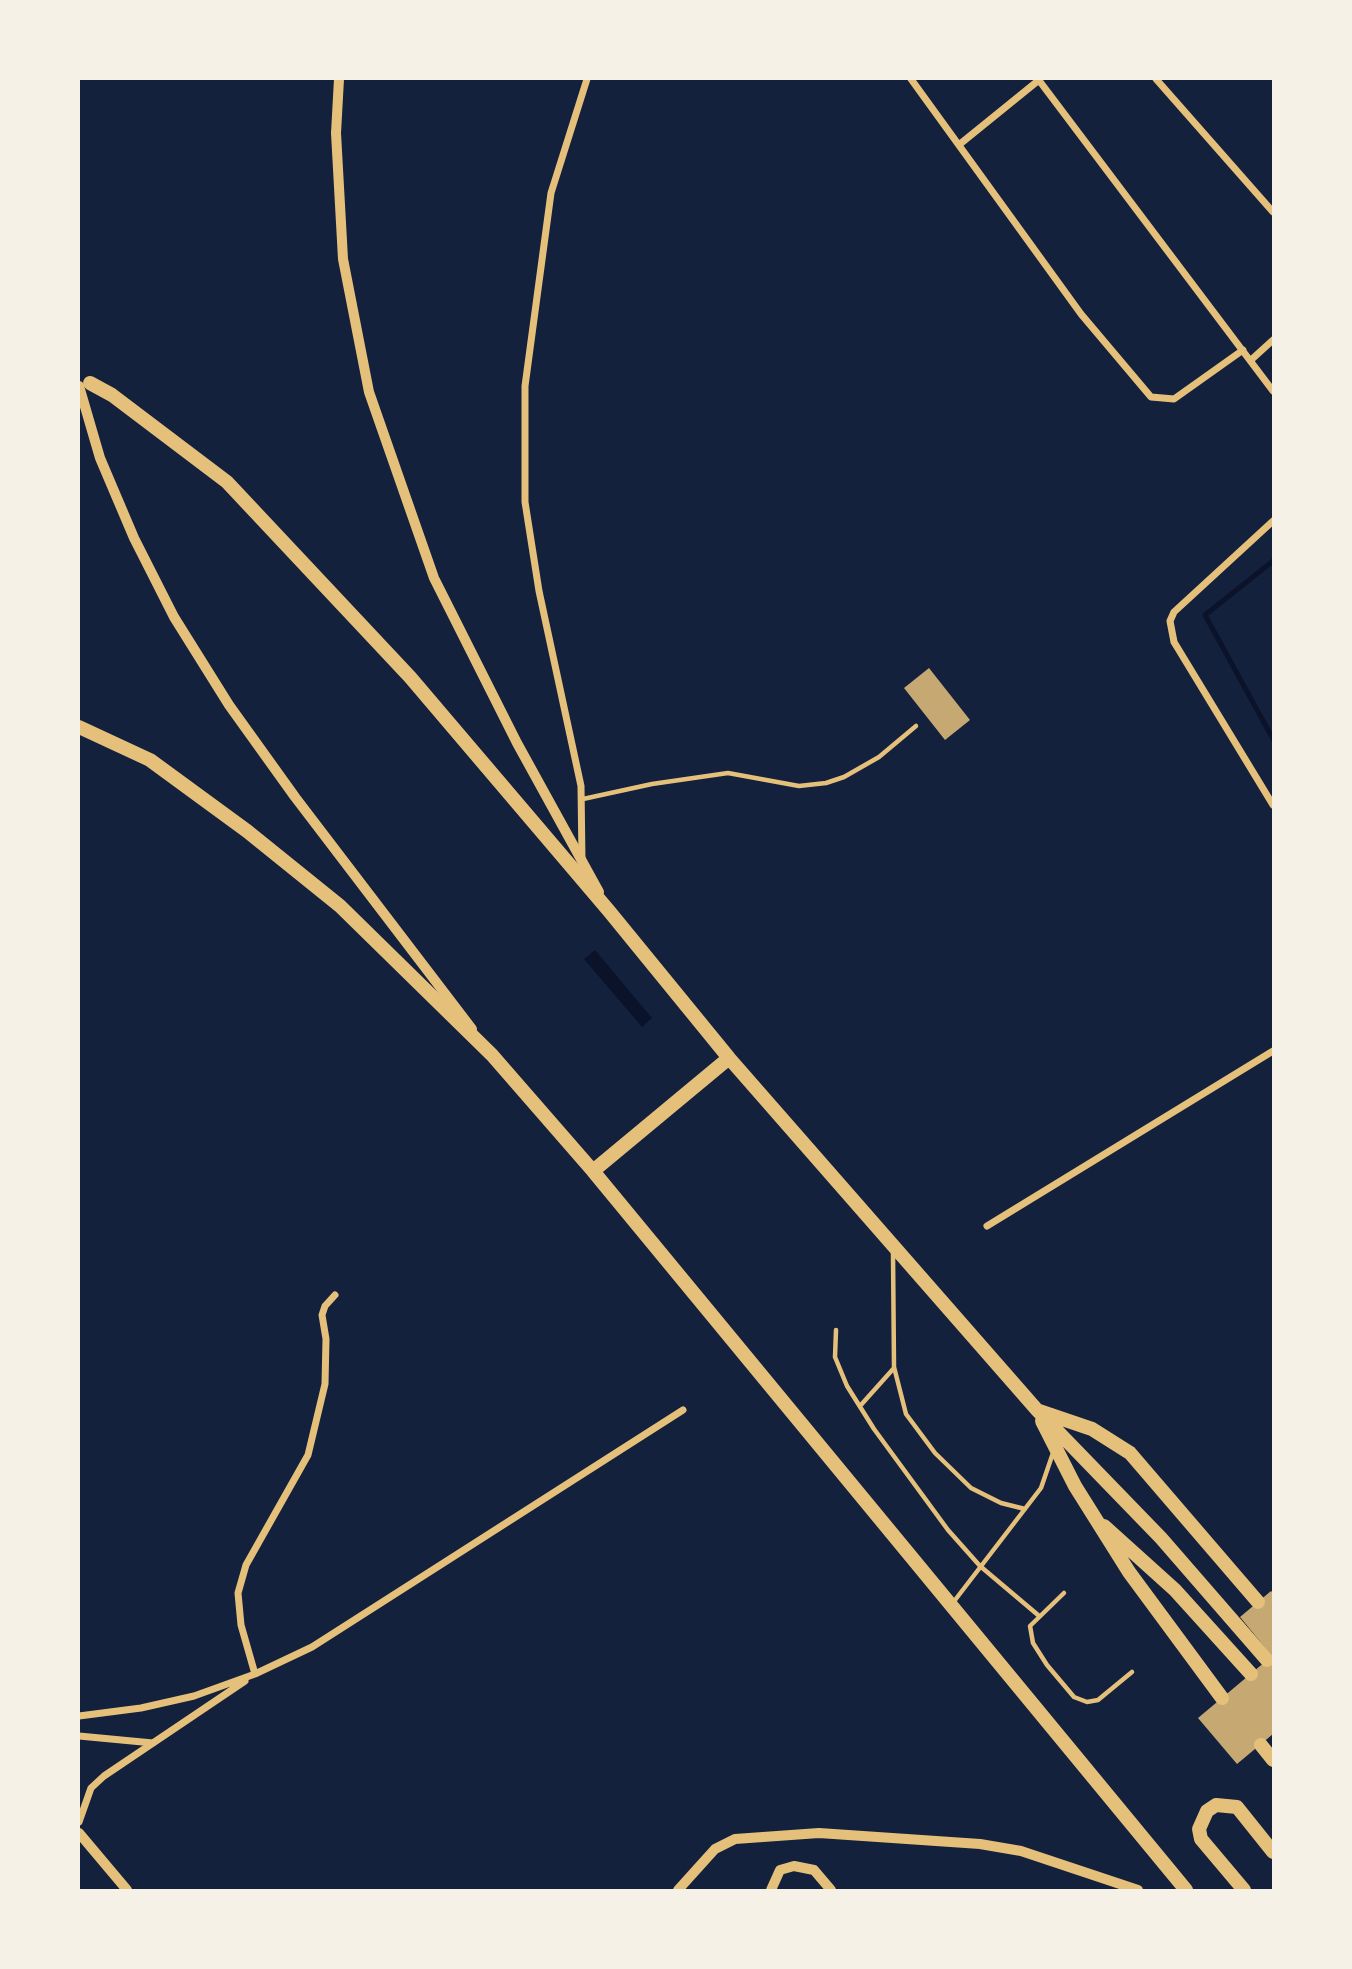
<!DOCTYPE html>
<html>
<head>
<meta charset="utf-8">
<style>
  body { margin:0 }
  #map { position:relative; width:1352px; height:1969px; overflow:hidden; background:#14213d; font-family:Quicksand,sans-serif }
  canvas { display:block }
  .frame { position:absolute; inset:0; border:80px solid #f6f1e7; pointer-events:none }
</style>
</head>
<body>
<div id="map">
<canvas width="1352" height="1969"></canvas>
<div class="frame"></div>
</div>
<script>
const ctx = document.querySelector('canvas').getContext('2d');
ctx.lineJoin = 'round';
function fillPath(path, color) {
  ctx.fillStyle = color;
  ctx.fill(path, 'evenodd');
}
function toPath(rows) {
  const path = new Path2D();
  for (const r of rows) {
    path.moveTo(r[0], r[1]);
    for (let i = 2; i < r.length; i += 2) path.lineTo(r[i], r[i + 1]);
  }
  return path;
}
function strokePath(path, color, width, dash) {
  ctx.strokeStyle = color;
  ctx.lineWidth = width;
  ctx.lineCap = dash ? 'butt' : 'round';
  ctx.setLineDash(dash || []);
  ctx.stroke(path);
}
const water = toPath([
  [595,950,652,1018,642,1027,584,959]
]);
const stream = toPath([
  [1273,561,1205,615,1273,739]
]);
const building = toPath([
  [929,668,970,720,945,740,904,688],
  [1271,1591,1273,1593,1273,1734,1237,1764,1198,1718,1272,1656,1240,1617]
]);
const service = toPath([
  [583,799,652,784,728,773,799,786,826,783,844,777,879,757,916,726],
  [893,1252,894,1367,906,1414,935,1453,971,1488,1001,1503,1025,1509],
  [836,1330,835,1357,847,1386,874,1429,948,1530,980,1566,1038,1615],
  [860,1406,894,1368],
  [1064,1593,1030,1626,1033,1643,1047,1665,1074,1697,1087,1702,1098,1700,1132,1672],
  [952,1604,1041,1488,1053,1453]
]);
const minor = toPath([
  [911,79,1081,314,1151,397,1174,399,1243,350],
  [1038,79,1273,391],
  [1156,79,1273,212],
  [960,144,1039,80],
  [1251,360,1273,340],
  [1273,521,1174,612,1170,621,1174,642,1273,805],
  [582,861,581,786,539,591,525,502,525,386,551,193,587,79],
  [987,1226,1273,1051],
  [255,1674,241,1625,238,1593,246,1565,308,1455,325,1384,326,1339,322,1315,325,1306,335,1295],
  [79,1716,141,1708,194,1696,255,1674,312,1647,683,1410],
  [79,1736,153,1743],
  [79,1822,91,1788,104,1776,245,1681]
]);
const tertiary = toPath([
  [339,79,336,133,343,259,369,392,434,578,517,743,599,892],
  [79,386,100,458,134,538,174,617,229,705,295,797,472,1029],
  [79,1833,127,1890],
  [678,1890,715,1849,735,1839,819,1833,980,1844,1021,1851,1138,1890],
  [771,1890,780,1870,794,1866,814,1870,831,1890]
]);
const motorway = toPath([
  [90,383,112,395,227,482,410,677,609,911,729,1058,1037,1410,1161,1538,1267,1660],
  [79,727,150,760,247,831,340,906,492,1055,593,1171,1186,1890],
  [593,1171,729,1058],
  [1039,1411,1092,1429,1130,1453,1258,1602],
  [1042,1421,1075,1486,1129,1572,1222,1698],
  [1104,1526,1175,1590,1251,1674],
  [1261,1745,1273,1760],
  [1244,1890,1201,1839,1199,1829,1207,1811,1216,1805,1237,1807,1273,1852]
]);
fillPath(water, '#0b132b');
strokePath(stream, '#0b132b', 5);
fillPath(building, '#c6a872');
strokePath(service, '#e5c07b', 4.5);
strokePath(minor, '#e5c07b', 7);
strokePath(tertiary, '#e5c07b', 10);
strokePath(motorway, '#e5c07b', 14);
</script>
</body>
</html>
